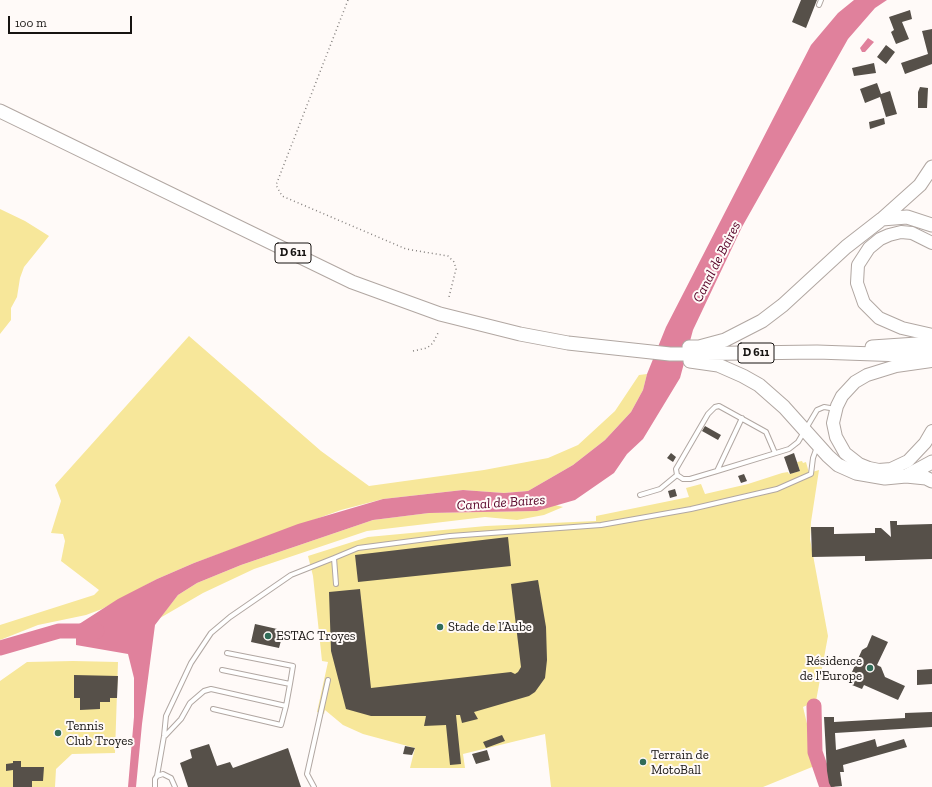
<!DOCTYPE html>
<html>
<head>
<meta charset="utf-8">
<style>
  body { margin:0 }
  #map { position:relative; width:932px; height:787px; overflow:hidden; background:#fffaf8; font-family:"Zilla Slab",serif }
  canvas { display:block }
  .scale { position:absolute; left:8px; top:16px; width:124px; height:18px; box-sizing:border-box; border:2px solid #161311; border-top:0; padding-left:5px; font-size:12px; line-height:14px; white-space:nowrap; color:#161311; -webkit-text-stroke:3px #fffaf8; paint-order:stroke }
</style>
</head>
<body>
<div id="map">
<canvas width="932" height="787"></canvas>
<div class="scale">100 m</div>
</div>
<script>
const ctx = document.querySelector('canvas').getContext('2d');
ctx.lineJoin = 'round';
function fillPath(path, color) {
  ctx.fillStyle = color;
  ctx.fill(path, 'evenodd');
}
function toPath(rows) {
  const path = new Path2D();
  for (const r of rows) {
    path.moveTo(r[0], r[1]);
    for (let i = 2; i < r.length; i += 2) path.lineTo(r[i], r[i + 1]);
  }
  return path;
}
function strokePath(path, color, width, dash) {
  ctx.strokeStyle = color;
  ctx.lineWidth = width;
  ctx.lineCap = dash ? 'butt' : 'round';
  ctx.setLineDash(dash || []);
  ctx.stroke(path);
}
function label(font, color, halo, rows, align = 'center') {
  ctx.font = font + ' "Zilla Slab",serif';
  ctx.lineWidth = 4;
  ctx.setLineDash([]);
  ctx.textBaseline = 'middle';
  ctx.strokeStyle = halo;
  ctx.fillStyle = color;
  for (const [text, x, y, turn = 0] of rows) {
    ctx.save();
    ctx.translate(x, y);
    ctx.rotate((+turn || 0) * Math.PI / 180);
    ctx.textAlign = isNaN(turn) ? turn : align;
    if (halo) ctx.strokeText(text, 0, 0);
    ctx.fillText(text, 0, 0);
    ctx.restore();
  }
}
const green = toPath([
  [0,209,25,221,49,236,24,267,20,278,17,297,11,308,11,320,0,334],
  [189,336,321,451,369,486,484,470,548,458,578,445,615,411,639,375,647,374,643,390,631,412,605,440,573,465,528,491,504,493,463,490,383,499,341,510,194,563,157,579,102,609,86,615,38,625,0,640,0,625,94,595,99,590,61,561,65,541,63,534,51,533,61,501,55,485],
  [802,461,803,463,806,462,809,473,819,470,811,522,810,539,828,636,816,701,803,707,817,765,763,787,551,787,545,734,463,754,465,768,410,768,415,748,363,734,343,725,325,710,324,714,317,712,328,662,322,661,313,576,308,556,368,537,486,526,596,521,596,516,689,497,686,488,701,484,705,494,748,484,782,473,788,472,789,474,800,471,797,462],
  [555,505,563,507,544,515,517,520,485,517,367,531,254,569,203,593,160,618,178,595,197,583,241,565,373,520,429,513,537,511],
  [73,661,118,662,115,753,72,754,56,769,55,787,0,787,0,681,27,662]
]);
const water = toPath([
  [854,0,887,0,875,8,848,39,742,227,693,330,680,378,643,439,627,454,614,473,575,500,537,511,429,513,373,520,241,565,197,583,178,595,155,625,142,724,136,787,128,787,134,717,134,678,128,654,76,645,76,626,118,599,157,579,194,563,298,524,383,499,463,490,504,493,528,491,573,465,605,440,631,412,643,390,647,374,666,327,811,45,838,13],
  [868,38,874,42,865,52,862,52,860,48]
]);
const river = toPath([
  [0,648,59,631,97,631],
  [814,706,815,752,827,787]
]);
const building = toPath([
  [801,0,817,0,806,28,792,22],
  [910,10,912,19,902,22,909,39,896,44,891,32,894,30,889,17],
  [932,29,932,64,905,74,901,63,928,54,922,31],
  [886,45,895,52,886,64,877,57],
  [874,63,876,73,854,76,852,68],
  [877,83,881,94,890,91,897,114,886,117,880,97,865,103,860,89],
  [920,87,928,88,927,108,918,108,918,92],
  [884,118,885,124,870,129,869,122],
  [705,426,721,435,718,440,702,431],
  [671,453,676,457,673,462,667,458],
  [794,453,800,471,790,474,784,457],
  [744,474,747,481,741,483,738,476],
  [675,489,677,496,670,498,668,491],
  [890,521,897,521,897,525,932,524,932,559,865,561,865,556,812,557,811,527,834,527,834,534,875,533,875,528,881,528,891,537],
  [508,537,511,566,358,582,355,555],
  [538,580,546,627,547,660,545,678,535,692,529,696,474,712,478,719,462,723,460,715,456,715,461,764,450,765,446,725,424,726,426,716,371,716,346,709,331,651,329,592,360,589,371,688,511,672,515,674,518,672,521,667,511,584],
  [255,624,286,631,285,638,282,637,279,648,251,642],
  [872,635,888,642,877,665,881,667,885,677,905,686,898,700,864,685,862,689,847,683,862,650,867,647],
  [932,669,932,684,917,685,917,670],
  [74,675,118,676,117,698,110,698,110,702,100,702,100,709,80,710,80,698,74,698],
  [932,712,932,727,835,733,836,750,875,739,877,747,904,739,907,747,843,765,844,772,840,772,842,786,831,787,829,783,827,771,824,717,834,717,834,722,905,718,905,713],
  [502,735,505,741,486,748,483,742],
  [209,744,217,766,230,762,233,768,288,748,301,787,188,787,180,763,192,758,190,750],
  [405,746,415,748,412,755,403,754],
  [487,750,490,760,476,764,472,754],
  [13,761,21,761,21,767,44,767,43,781,32,781,32,787,13,787,13,770,6,771,6,764,13,763]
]);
const path = toPath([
  [348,0,276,185,282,196,406,249,448,256,454,262,456,269,449,297],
  [413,351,427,348,433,343,438,333]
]);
const service = toPath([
  [819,5,821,0],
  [775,453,766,432,719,406,715,407,708,414,676,469,677,475,683,479,690,479,717,471,789,449,798,442,817,410,824,407,836,409],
  [717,471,742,418],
  [640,495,660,489,677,475],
  [334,558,358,548,450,536,601,525,691,509,777,489,811,474,813,458,817,447],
  [227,653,293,666,290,684],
  [222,670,290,684,286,706],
  [165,736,181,719,190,703,204,691,211,689,286,706,281,725,213,709],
  [157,776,164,736,166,716,191,663,211,633,230,617,291,575,334,558,336,584],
  [155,787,155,779,157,776,163,774,171,778,175,787],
  [314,787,307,774,328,680]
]);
const primary = toPath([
  [932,243,912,233,901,232,889,235,880,239,869,248,858,265,857,283,864,303,879,318,902,328,932,335],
  [932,361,896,366,867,375,855,382,842,396,837,406,833,423,836,437,845,453,859,464,869,468,879,470,891,469,908,461,925,443,932,431]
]);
const trunk = toPath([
  [0,111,352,282,440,314,520,334,568,343,670,354,817,352,932,356],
  [882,219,920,185,932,167],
  [689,347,699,347,725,340,762,321,783,305,846,247,882,219,907,217,932,225],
  [872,347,932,343],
  [690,361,718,365,743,376,759,385,784,407,828,456,838,465,856,473,885,478,906,476,926,478,932,481],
  [906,476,932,462]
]);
const markers = [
  [440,627,4,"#306c58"],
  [268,636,4,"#306c58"],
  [870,668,4,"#306c58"],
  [58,733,4,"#306c58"],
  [643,762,4,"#306c58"]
];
const shields = [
  [293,253,36],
  [756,353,36]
];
const shieldNames = [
  ["D 611",293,253],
  ["D 611",756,353]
];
const poiNames = [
  ["Stade de l’Aube",448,627],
  ["ESTAC Troyes",276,636],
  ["Résidence",862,661,"right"],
  ["de l'Europe",862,676,"right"],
  ["Tennis",66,726],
  ["Club Troyes",66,741],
  ["Terrain de",651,755],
  ["MotoBall",651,770]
];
const waterNames = [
  ["Canal de Baires",717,262,-63],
  ["Canal de Baires",501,503,-4]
];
fillPath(green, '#f7e79a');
fillPath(water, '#e0819c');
strokePath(river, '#e0819c', 15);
fillPath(building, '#565049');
strokePath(service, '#b1a7a2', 6);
strokePath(primary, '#b1a7a2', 14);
strokePath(trunk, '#b1a7a2', 15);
strokePath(path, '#85817f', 1.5, [1, 3]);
strokePath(service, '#fff', 4);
strokePath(primary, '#fff', 12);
strokePath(trunk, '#fff', 13);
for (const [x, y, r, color] of markers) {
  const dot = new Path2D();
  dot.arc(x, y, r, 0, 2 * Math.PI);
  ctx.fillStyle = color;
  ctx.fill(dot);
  strokePath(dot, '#fffaf8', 1.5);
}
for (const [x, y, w] of shields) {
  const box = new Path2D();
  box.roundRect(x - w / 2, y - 10, w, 20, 3);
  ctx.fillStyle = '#fffaf8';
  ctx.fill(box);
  strokePath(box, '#161311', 1);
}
label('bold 12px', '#161311', null, shieldNames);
label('13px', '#161311', '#fffaf8', poiNames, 'left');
label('italic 14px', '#560026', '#fffaf8', waterNames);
</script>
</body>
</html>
